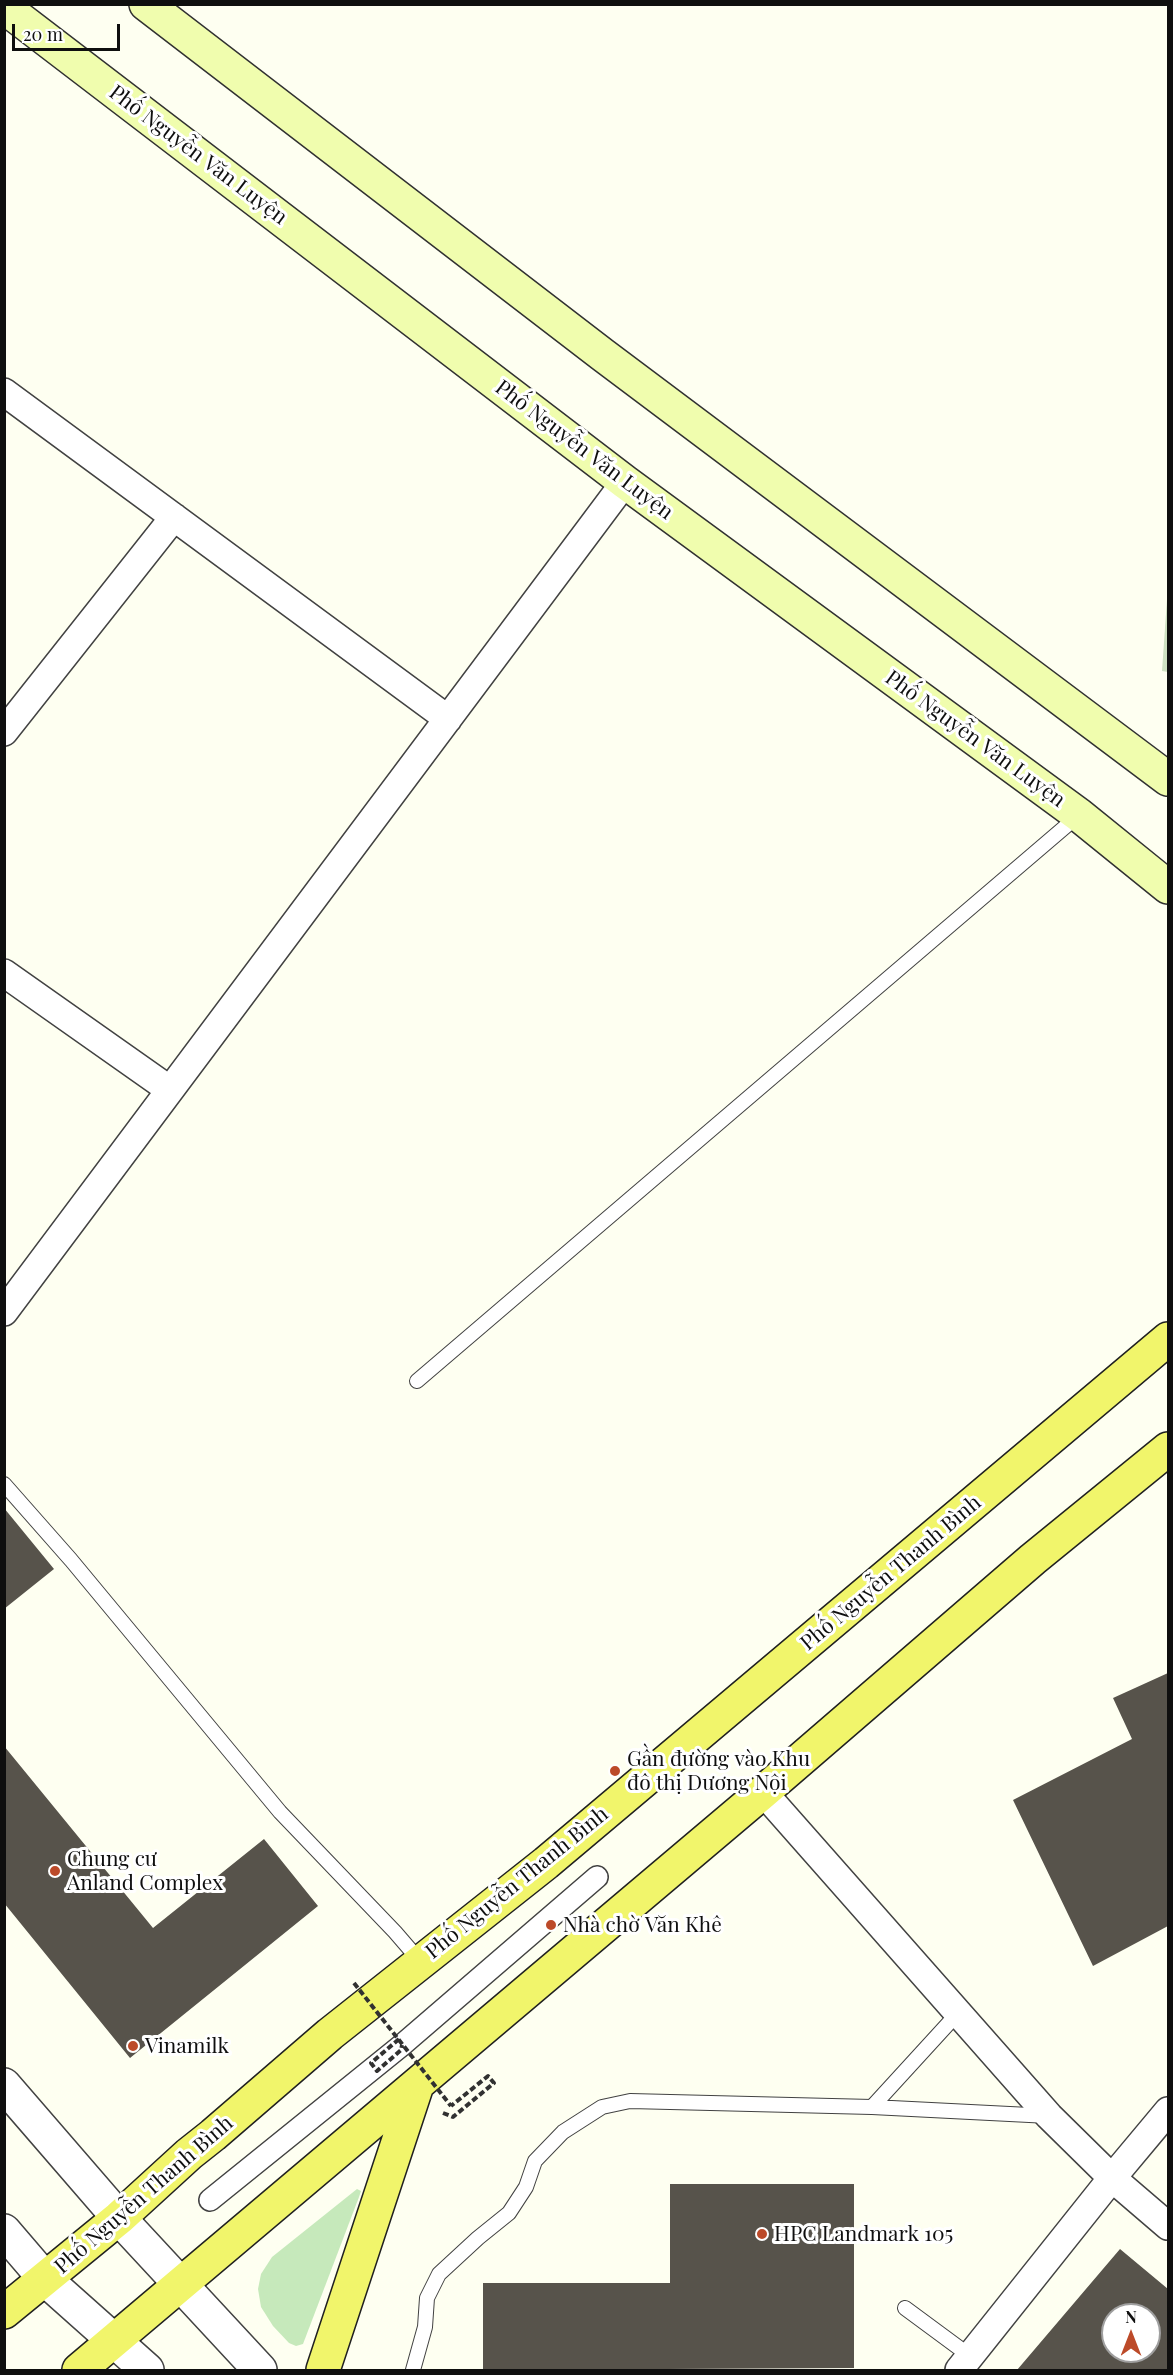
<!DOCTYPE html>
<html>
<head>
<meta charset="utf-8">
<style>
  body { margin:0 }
  #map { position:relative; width:1173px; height:2375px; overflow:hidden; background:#fefff1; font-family:"Playfair Display",serif }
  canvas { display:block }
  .frame { position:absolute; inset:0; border:6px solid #0f0f0f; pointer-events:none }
  .north { position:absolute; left:1101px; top:2303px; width:60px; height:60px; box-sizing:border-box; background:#fff; border:2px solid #9f9f9f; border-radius:50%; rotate:0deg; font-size:16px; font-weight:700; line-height:24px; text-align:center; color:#0f0f0f }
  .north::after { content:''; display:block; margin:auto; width:21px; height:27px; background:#bc4a29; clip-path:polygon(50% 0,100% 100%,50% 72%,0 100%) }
  .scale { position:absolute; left:12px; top:24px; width:108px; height:27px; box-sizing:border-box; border:3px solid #0f0f0f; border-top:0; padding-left:8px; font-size:18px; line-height:21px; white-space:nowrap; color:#0f0f0f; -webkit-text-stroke:4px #fff; paint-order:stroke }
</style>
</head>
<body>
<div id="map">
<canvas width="1173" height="2375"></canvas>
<div class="frame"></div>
<div class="north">N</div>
<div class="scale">20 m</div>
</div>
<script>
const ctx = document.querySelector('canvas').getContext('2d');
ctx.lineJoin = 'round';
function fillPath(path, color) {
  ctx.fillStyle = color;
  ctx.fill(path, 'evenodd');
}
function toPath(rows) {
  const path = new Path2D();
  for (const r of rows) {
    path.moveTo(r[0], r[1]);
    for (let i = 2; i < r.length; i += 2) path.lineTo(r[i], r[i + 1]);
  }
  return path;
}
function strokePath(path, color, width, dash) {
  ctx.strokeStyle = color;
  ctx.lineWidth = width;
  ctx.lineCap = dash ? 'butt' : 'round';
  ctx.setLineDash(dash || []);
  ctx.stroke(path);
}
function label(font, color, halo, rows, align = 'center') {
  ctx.font = font + ' "Playfair Display",serif';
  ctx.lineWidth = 6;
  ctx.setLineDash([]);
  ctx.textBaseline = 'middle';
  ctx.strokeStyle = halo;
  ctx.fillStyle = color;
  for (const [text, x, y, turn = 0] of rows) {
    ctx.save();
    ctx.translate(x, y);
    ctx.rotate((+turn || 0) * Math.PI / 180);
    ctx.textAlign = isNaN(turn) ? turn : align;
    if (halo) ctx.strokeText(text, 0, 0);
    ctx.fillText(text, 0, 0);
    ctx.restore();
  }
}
const green = toPath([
  [357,2189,361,2191,359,2197,303,2344,296,2346,289,2343,273,2326,261,2307,258,2289,261,2274,272,2257]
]);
const cemetery = toPath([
  [1168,585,1168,672,1162,671]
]);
const building = toPath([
  [4,1508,54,1569,4,1609],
  [1168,1673,1168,1926,1093,1966,1013,1800,1132,1739,1113,1698],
  [4,1746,153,1928,264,1839,318,1906,130,2058,4,1903],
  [670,2184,854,2184,854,2368,483,2370,483,2283,670,2283],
  [1120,2249,1168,2289,1168,2370,1017,2370],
  [1113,2315,1149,2315,1149,2351,1113,2351]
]);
const path = toPath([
  [443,2113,453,2117,494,2083,488,2076,451,2106]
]);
const service = toPath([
  [417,1381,1079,815],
  [4,1484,71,1560,280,1812,395,1932,420,1961],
  [872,2107,958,2013],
  [905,2308,970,2356],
  [413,2370,425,2327,427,2298,439,2274,478,2238,509,2213,526,2187,535,2161,563,2132,602,2107,630,2101,872,2107,1049,2116]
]);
const pedestrian = toPath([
  [210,2200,402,2045,597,1877]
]);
const minor = toPath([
  [4,392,448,719],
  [4,732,174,517],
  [4,973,170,1090],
  [4,1312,625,482],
  [763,1792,1049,2116,1112,2178,1168,2226],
  [959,2370,1112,2178,1168,2111]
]);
const tertiary = toPath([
  [4,2085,119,2218,260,2370],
  [4,2231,46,2280,147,2370]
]);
const secondary = toPath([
  [146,4,603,355,1168,779],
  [4,7,625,482,1079,815,1168,887]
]);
const primary = toPath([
  [4,2312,119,2218,189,2154,213,2135,330,2034,546,1863,1168,1339],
  [79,2370,763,1792,1033,1559,1168,1449],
  [323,2370,417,2085]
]);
const pathBridge = toPath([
  [354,1983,451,2106],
  [399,2039,371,2063,377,2071,401,2050,402,2045]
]);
const markers = [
  [615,1771,6,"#bc4a29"],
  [55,1871,6,"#bc4a29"],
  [551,1925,6,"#bc4a29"],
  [133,2046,6,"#bc4a29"],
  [762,2234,6,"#bc4a29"]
];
const streetNames = [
  ["Phố Nguyễn Văn Luyện",198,155,37],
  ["Phố Nguyễn Văn Luyện",584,450,37],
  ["Phố Nguyễn Văn Luyện",975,739,36],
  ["Phố Nguyễn Thanh Bình",891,1573,-40],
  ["Phố Nguyễn Thanh Bình",517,1883,-39],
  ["Phố Nguyễn Thanh Bình",144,2195,-41]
];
const poiNames = [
  ["Gần đường vào Khu",627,1759],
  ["đô thị Dương Nội",627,1783],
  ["Chung cư",67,1859],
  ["Anland Complex",67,1883],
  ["Nhà chờ Văn Khê",563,1925],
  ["Vinamilk",145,2046],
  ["HPC Landmark 105",774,2234]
];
fillPath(green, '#c6e9bb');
fillPath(cemetery, '#cee1c2');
fillPath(building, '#57534b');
strokePath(service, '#424242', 16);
strokePath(pedestrian, '#424242', 24);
strokePath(minor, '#424242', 30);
strokePath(tertiary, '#424242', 36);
strokePath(secondary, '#313131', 36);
strokePath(primary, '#202020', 36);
strokePath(path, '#313131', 4, [6, 3]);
strokePath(service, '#fff', 14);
strokePath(pedestrian, '#fff', 21);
strokePath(minor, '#fff', 27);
strokePath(tertiary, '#fff', 33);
strokePath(secondary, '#f0fdae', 33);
strokePath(primary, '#f1f56b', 33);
strokePath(pathBridge, '#313131', 4, [6, 3]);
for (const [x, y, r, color] of markers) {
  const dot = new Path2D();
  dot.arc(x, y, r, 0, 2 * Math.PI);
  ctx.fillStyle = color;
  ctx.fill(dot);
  strokePath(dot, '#fff', 2);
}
label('21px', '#0f0f0f', '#fff', streetNames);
label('21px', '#0f0f0f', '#fff', poiNames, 'left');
</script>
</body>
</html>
